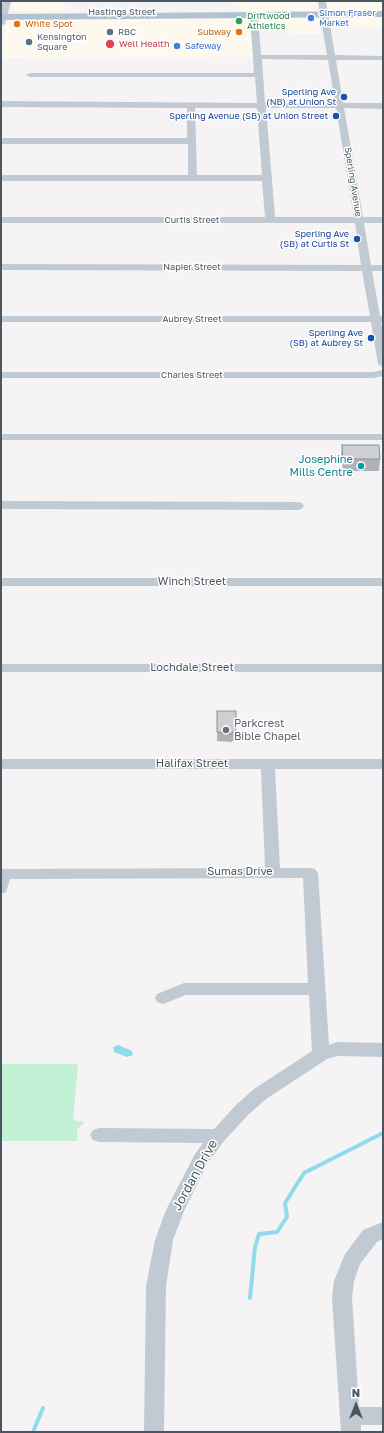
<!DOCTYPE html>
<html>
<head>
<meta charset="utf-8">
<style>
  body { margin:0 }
  #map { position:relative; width:384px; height:1433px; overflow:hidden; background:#f5f3f3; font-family:"Golos Text",sans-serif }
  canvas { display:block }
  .frame { position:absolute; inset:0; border:2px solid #4a5661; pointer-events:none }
  .north { position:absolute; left:336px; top:1385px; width:40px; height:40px; -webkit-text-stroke:3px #fff; paint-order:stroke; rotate:0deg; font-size:11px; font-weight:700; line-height:16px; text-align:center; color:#4a5661 }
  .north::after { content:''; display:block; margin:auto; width:14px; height:18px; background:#4a5661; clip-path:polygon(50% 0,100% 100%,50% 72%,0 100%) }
</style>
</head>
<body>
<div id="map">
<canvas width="384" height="1433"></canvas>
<div class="frame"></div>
<div class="north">N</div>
</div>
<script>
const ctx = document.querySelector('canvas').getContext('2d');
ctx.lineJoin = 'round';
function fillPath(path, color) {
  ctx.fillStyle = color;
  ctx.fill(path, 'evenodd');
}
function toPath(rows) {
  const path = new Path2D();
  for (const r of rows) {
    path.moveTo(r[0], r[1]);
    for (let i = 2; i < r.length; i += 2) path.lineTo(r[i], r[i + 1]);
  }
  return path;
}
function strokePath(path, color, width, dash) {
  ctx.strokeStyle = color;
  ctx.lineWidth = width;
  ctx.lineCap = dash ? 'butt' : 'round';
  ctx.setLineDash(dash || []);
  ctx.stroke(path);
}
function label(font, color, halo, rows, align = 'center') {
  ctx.font = font + ' "Golos Text",sans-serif';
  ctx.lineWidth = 3;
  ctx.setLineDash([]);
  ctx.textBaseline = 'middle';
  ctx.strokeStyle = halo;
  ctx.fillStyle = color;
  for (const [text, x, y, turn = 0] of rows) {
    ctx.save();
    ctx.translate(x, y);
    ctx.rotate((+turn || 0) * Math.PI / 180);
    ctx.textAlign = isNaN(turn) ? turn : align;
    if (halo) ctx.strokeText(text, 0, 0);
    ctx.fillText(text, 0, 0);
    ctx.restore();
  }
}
const commercial = toPath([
  [12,1,60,2,66,5,65,11,17,11,11,9],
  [239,1,316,1,318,10,312,11,239,11],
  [326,1,383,1,383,11,331,11,328,10],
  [244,17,248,19,253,57,1,58,1,45,7,20],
  [318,17,321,34,290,34,289,27,259,27,258,19],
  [334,17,383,17,383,27,331,27,330,18]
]);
const green = toPath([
  [1,1064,78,1064,73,1120,85,1122,77,1130,77,1141,1,1141]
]);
const water = toPath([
  [118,1045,132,1051,133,1055,127,1057,114,1052,113,1047]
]);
const stream = toPath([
  [250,1298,255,1247,259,1234,277,1232,287,1217,285,1203,304,1173,383,1133],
  [33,1432,43,1408]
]);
const minor = toPath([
  [3,1,11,1,5,24,1,26,1,9,3,1],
  [318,1,326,1,335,55,383,56,383,60,336,60,343,103,383,103,383,109,344,108,363,217,383,217,383,223,364,223,371,265,383,265,383,271,372,271,380,316,383,316,383,322,381,322,383,333,383,367,378,364,371,322,1,322,1,316,370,316,362,271,1,270,1,264,361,265,355,223,1,223,1,217,265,217,262,181,1,181,1,175,188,175,188,144,1,144,1,138,187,138,187,108,1,107,1,101,257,103,255,77,30,77,26,75,30,73,254,73,250,14,254,12,258,14,261,55,327,55,318,1],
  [262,59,328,60,335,103,265,103,262,59],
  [195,108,257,108,262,175,197,175,195,108],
  [266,108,336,108,354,217,275,217,266,108],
  [383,370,383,376,373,378,1,378,1,372,373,372,383,370],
  [1,434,383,434,383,440,1,440,1,434],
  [1,501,298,502,302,503,304,506,302,509,298,510,1,509,1,501],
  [1,578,383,578,383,586,1,586,1,578],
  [1,664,383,664,383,672,1,672,1,664],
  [1,759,383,759,383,769,275,769,280,868,310,868,315,869,318,873,329,1045,337,1042,383,1043,383,1057,337,1056,327,1059,266,1099,248,1115,224,1141,207,1164,184,1211,173,1240,166,1286,164,1432,144,1432,146,1286,155,1240,166,1210,195,1154,203,1143,99,1142,93,1140,90,1135,93,1130,99,1128,214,1129,236,1105,254,1089,312,1051,309,995,186,995,163,1004,157,1002,155,998,157,994,184,983,308,983,303,878,10,879,6,892,1,894,1,869,3,869,265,868,261,769,1,769,1,759],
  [383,1222,383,1239,377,1242,360,1264,354,1281,352,1298,359,1407,383,1407,383,1425,361,1425,361,1432,341,1432,332,1298,334,1281,345,1254,363,1230,383,1222]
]);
const major = toPath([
  [383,11,383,17,1,20,1,14,383,11]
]);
const wall = toPath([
  [342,445,380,459,379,471,343,471,341,457],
  [217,711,236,732,236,741,232,741,232,742,217,741]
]);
const building = toPath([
  [342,445,379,445,380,459,343,459,342,445],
  [217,711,236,711,236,732,232,732,232,734,217,732,217,711]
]);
const markers = [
  [311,18,4,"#3f7fe0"],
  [239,21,4,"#2e9e5b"],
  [17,24,4,"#e8710a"],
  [110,32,4,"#5c6f8a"],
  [239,32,4,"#e8710a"],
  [29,42,4,"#5c6f8a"],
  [110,44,5,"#e0444e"],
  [177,46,4,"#3f7fe0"],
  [344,97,4,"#1a4fb4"],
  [336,116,4,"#1a4fb4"],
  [357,239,4,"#1a4fb4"],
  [371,338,4,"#1a4fb4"],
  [361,466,4,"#0f9aa8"],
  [226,730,4,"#6b7280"]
];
const farStreetnames = [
  ["Hastings Street",122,12],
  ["Sperling Avenue",353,182,81],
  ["Curtis Street",192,220],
  ["Napier Street",192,267],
  ["Aubrey Street",192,319],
  ["Charles Street",192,375]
];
const farShopnames = [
  ["Simon Fraser",319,13],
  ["Market",319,23],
  ["Safeway",185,46]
];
const farLeisurenames = [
  ["Driftwood",247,16],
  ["Athletics",247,26]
];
const farFoodnames = [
  ["White Spot",25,24],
  ["Subway",231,32,"right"]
];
const farServicenames = [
  ["RBC",118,32],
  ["Kensington",37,37],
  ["Square",37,47]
];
const farHealthnames = [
  ["Well Health",119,44]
];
const farTransitnames = [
  ["Sperling Ave",336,92],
  ["(NB) at Union St",336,102],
  ["Sperling Avenue (SB) at Union Street",328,116],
  ["Sperling Ave",349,234],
  ["(SB) at Curtis St",349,244],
  ["Sperling Ave",363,333],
  ["(SB) at Aubrey St",363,343]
];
const cultureNames = [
  ["Josephine",353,460],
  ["Mills Centre",353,473]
];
const streetNames = [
  ["Winch Street",192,582],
  ["Lochdale Street",192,668],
  ["Halifax Street",192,764],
  ["Sumas Drive",240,872]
];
const worshipNames = [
  ["Parkcrest",234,724],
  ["Bible Chapel",234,737]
];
const nearStreetnames = [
  ["Jordan Drive",195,1175,-61]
];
fillPath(commercial, '#fdf9ef');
fillPath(green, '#c3f1d5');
fillPath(water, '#90daee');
strokePath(stream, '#90daee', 4);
fillPath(minor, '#c1cad2');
fillPath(major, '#b3c2d1');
fillPath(wall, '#b0b2b7');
fillPath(building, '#cdcfd5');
strokePath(building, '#909195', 1);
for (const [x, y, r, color] of markers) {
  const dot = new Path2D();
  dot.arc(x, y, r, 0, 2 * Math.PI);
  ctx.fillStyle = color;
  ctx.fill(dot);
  strokePath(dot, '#fff', 1.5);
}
label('9px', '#4a5661', '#fff', farStreetnames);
label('9px', '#366cbe', '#fff', farShopnames, 'left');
label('9px', '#27864d', '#fff', farLeisurenames, 'left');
label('9px', '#c56008', '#fff', farFoodnames, 'left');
label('9px', '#4e5e75', '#fff', farServicenames, 'left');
label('9px', '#be3a42', '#fff', farHealthnames, 'left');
label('9px', '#164399', '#fff', farTransitnames, 'right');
label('11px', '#0d838f', '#fff', cultureNames, 'right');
label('11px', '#4a5661', '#fff', streetNames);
label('11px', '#5b616d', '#fff', worshipNames, 'left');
label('13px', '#4a5661', '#fff', nearStreetnames);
</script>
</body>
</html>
